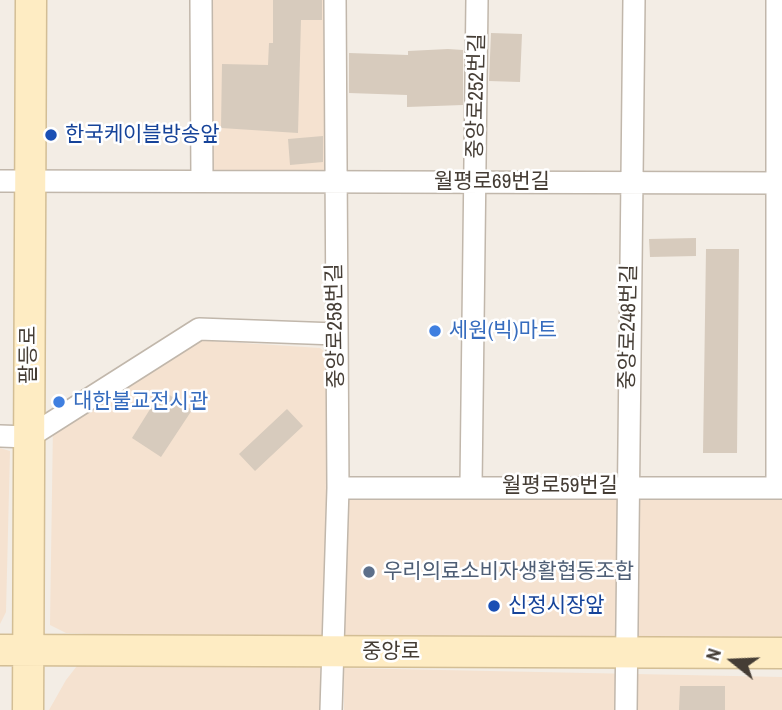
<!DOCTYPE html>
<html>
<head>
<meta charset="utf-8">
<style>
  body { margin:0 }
  #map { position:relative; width:782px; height:710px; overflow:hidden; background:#f3ede5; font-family:"Archivo Narrow",sans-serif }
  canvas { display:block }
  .north { position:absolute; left:698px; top:626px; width:70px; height:70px; -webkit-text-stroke:5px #fff; paint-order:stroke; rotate:288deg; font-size:19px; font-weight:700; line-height:28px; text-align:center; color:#453d35 }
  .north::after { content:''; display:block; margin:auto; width:24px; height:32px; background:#453d35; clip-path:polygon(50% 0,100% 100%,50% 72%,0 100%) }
</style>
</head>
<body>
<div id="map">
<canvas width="782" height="710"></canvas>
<div class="north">N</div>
</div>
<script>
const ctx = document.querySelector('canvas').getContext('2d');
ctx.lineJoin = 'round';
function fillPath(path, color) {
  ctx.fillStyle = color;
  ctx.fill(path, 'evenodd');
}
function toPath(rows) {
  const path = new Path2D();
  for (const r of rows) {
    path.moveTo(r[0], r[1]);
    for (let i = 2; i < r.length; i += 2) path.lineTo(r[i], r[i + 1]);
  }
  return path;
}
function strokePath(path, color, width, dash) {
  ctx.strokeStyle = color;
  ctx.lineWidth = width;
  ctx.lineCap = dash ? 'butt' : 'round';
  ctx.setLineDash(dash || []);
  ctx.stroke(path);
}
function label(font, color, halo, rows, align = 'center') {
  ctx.font = font + ' "Archivo Narrow","Noto Sans KR",sans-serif';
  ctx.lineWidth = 5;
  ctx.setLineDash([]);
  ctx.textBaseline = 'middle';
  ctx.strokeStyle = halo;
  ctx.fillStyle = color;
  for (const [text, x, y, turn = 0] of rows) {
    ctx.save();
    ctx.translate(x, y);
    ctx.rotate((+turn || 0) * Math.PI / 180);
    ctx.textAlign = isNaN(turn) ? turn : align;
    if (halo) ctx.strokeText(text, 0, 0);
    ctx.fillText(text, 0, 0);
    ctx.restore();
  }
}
const commercial = toPath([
  [207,0,326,0,327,175,209,173],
  [197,340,320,348,328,355,324,643,66,633,50,625,53,425],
  [0,448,10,451,6,612,0,624],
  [347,496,782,497,782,643,344,643],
  [80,662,320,667,320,710,49,710,66,680],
  [344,668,782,677,782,710,344,710]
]);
const building = toPath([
  [273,0,322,0,322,20,301,20,298,133,221,128,222,64,268,65,269,43,273,43],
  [491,33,522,34,520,82,489,81],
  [448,49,463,50,463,105,407,107,407,95,349,93,349,53,408,55,408,51],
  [323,136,323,162,290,165,288,139],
  [696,238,696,256,650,257,649,239],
  [706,249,739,249,737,453,703,453],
  [162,390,192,410,161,457,132,438],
  [287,409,303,426,255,471,239,454],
  [680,686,725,686,725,710,679,710]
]);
const minor = toPath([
  [201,0,202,181],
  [0,181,782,183],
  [0,436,29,437,199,329,336,334],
  [471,485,477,0],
  [338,488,782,488],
  [777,488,777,0],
  [331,710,338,488,335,0],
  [626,710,634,0]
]);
const secondary = toPath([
  [0,650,782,653],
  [28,710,31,0]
]);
const markers = [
  [51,135,7,"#1a4fb4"],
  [435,331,7,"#3f7fe0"],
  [59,402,7,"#3f7fe0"],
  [369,572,7,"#5c6f8a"],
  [494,606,7,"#1a4fb4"]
];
const streetNames = [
  ["중앙로252번길",477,96,-89],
  ["월평로69번길",492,182],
  ["중앙로258번길",336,326,-91],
  ["중앙로248번길",629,327,-89],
  ["팔등로",29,355,-90],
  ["월평로59번길",560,486],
  ["중앙로",391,652]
];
const transitNames = [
  ["한국케이블방송앞",65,135],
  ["신정시장앞",508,606]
];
const shopNames = [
  ["세원(빅)마트",449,331],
  ["대한불교전시관",73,402]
];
const serviceNames = [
  ["우리의료소비자생활협동조합",383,572]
];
fillPath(commercial, '#f5e2d0');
fillPath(building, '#d7cbbd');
strokePath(minor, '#c1b7ab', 24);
strokePath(secondary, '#d3be95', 33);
strokePath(minor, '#fff', 21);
strokePath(secondary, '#feecc3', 30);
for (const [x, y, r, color] of markers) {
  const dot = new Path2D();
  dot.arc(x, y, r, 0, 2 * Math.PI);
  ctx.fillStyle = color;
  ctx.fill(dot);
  strokePath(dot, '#fff', 2.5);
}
label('21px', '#453d35', '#fff', streetNames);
label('21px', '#164399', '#fff', transitNames, 'left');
label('21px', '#366cbe', '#fff', shopNames, 'left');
label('21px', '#4e5e75', '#fff', serviceNames, 'left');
</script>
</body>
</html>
